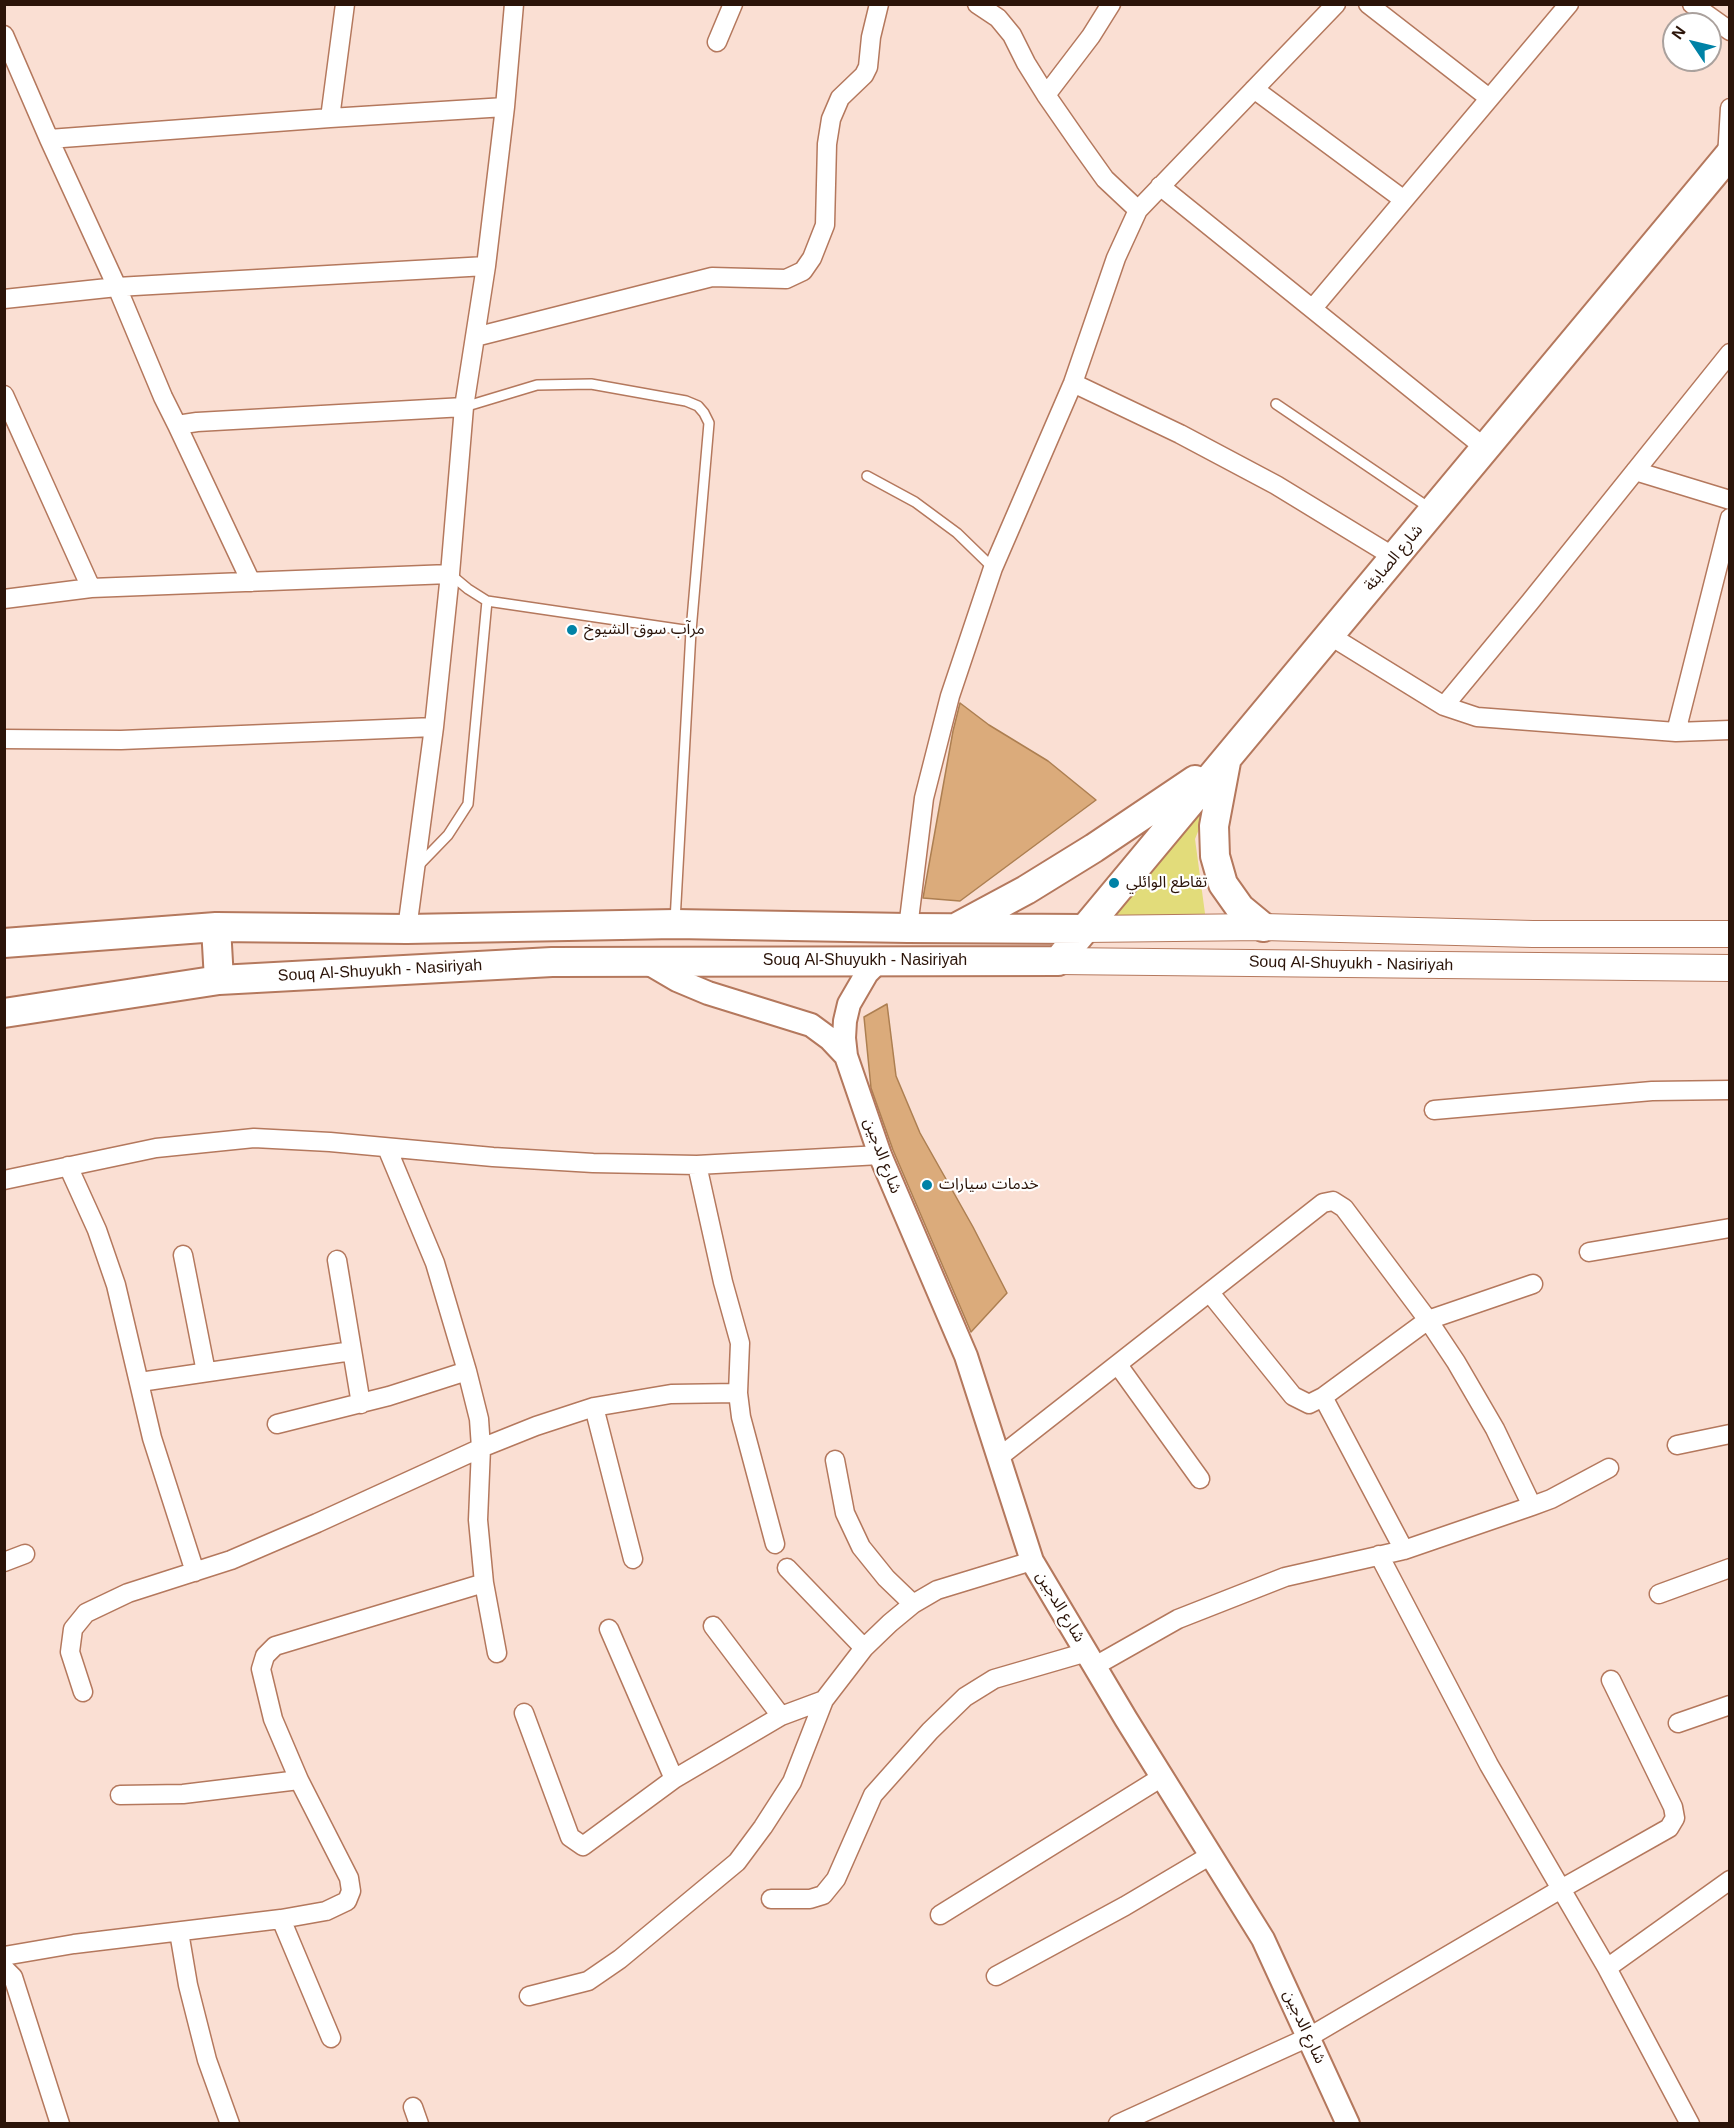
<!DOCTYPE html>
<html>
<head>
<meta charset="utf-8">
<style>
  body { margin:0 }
  #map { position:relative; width:1734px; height:2128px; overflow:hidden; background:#fadfd3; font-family:Helvetica,sans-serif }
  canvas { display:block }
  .frame { position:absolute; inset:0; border:6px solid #2b1409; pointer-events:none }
  .north { position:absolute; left:1662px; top:12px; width:60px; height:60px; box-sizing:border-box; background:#fff; border:2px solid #aaa19d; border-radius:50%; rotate:305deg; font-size:16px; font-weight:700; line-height:24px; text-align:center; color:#2b1409 }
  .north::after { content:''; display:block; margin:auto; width:21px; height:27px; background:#0082a6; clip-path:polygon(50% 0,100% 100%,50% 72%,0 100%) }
</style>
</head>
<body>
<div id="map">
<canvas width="1734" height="2128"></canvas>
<div class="frame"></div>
<div class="north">N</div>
</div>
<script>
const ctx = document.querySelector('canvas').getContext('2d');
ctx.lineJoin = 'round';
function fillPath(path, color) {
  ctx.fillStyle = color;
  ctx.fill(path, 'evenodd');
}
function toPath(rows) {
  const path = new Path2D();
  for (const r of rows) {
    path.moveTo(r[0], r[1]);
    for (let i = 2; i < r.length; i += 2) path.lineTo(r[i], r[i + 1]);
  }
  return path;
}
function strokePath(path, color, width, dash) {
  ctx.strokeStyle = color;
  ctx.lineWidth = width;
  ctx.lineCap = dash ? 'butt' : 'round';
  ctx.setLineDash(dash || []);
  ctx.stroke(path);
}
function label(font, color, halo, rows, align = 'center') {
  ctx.font = font + ' Helvetica,"Noto Sans Arabic",sans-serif';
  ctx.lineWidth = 4.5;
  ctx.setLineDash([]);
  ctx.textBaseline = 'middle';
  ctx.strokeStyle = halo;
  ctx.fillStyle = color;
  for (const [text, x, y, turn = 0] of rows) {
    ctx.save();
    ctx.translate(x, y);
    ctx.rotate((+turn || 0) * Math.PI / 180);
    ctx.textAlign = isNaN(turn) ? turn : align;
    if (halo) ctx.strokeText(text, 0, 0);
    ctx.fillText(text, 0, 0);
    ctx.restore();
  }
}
const green = toPath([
  [1196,812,1201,812,1204,817,1195,839,1206,921,1118,918,1115,913]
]);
const building = toPath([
  [960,703,989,725,1048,761,1096,800,960,901,923,898,953,731,960,703],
  [887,1004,896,1076,920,1133,973,1227,1007,1293,971,1332,893,1150,871,1088,864,1017,887,1004]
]);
const service = toPath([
  [1276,404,1431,509],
  [464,407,537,385,591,384,686,401,698,406,704,413,709,423,691,631,675,921],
  [867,476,915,502,957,533,993,568],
  [450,574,468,589,487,601,691,631],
  [418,866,448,835,468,804,487,601]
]);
const minor = toPath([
  [977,4,998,18,1012,35,1026,63,1046,95,1080,144,1105,179,1138,210],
  [1368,4,1489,98],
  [1692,4,1730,31],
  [4,35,49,139,117,287,163,397,177,425,197,422,464,407],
  [717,42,733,4],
  [1254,89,1404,200],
  [1046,95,1091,36,1111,4],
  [330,118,345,4],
  [49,139,330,118,505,107],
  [1727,157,1730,108],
  [1160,186,1485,448],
  [4,299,117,287,486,266],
  [1313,308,1569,4],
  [475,337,712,277,786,279,803,271,812,258,825,225,827,144,831,119,840,98,864,75,868,67,871,37,879,4],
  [1073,383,1180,434,1276,485,1394,557],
  [4,395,91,588],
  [177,425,251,582],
  [1635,471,1730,500],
  [4,599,91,588,450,574],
  [1329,635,1444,706,1477,717,1676,732,1730,730],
  [1444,706,1530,602,1730,353],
  [1676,732,1730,518],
  [4,739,121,740,434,727],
  [908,928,924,798,950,696,993,568,1073,383,1116,258,1138,210,1336,4],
  [407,929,434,727,450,574,464,407,486,266,505,107,514,4],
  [1434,1110,1652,1091,1730,1090],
  [387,1148,435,1263,467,1371,479,1419,481,1448,478,1520,484,1583,497,1653],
  [697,1165,723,1282,740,1343,738,1393,741,1417,775,1544],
  [68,1166,97,1230,116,1285,152,1438,195,1572],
  [4,1180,156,1148,254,1138,330,1142,493,1157,593,1163,697,1165,880,1155],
  [1589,1252,1730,1228],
  [183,1255,206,1372],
  [337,1260,361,1404],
  [1210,1293,1293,1396,1309,1404,1323,1397,1428,1320,1533,1284],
  [1118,1365,1200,1479],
  [140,1382,352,1351],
  [1323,1397,1404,1550],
  [594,1407,633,1559],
  [277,1424,389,1396,467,1371],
  [1677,1445,1730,1434],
  [998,1458,1323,1203,1333,1201,1344,1208,1428,1320,1456,1362,1495,1429,1532,1506],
  [835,1460,845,1513,861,1547,886,1578,913,1604],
  [1379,1555,1489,1765,1607,1968,1690,2124],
  [4,1562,25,1554],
  [787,1568,864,1648],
  [1659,1594,1730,1568],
  [713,1626,781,1716],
  [609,1629,674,1779],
  [1095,1666,1178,1619,1285,1577,1404,1550,1532,1506,1551,1499,1609,1468],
  [83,1692,70,1652,73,1629,86,1613,128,1593,231,1560,317,1523,481,1448,536,1426,594,1407,671,1394,738,1393],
  [524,1713,570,1837,583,1846,674,1779,781,1716,824,1700],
  [1678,1723,1730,1705],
  [120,1795,183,1794,299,1780],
  [771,1899,810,1899,823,1895,836,1879,873,1795,930,1731,965,1697,994,1679,1087,1652],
  [940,1915,1162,1777],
  [281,1919,331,2038],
  [179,1932,188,1985,207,2060,230,2124],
  [4,1956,74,1944,281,1919,326,1911,347,1901,351,1891,349,1878,299,1780,273,1719,261,1669,265,1656,275,1646,484,1583],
  [4,1968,13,1977,60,2124],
  [1607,1968,1730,1880],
  [996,1976,1125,1906,1211,1855],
  [529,1996,588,1981,620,1959,737,1862,763,1827,792,1782,824,1700,864,1648,890,1623,913,1604,937,1590,1032,1561],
  [413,2107,419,2124],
  [1118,2124,1309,2037,1561,1889,1669,1828,1675,1818,1673,1807,1611,1680]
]);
const tertiary = toPath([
  [879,961,867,973,849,1004,845,1021,844,1038,846,1056,880,1155,966,1356,1032,1561,1126,1719,1263,1939,1348,2124],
  [648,963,677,980,708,993,811,1025,830,1039,846,1056]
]);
const secondary = toPath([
  [1085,929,1263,927,1533,934,1730,934],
  [1058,961,1730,968]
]);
const primary = toPath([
  [1226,762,1214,826,1215,856,1223,884,1240,908,1263,927],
  [959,926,1026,890,1094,848,1195,780],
  [216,927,219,980],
  [4,943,216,927,407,929,675,924,908,928,1085,929],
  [4,1013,219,980,552,962,1058,961,1730,154]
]);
const markers = [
  [572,630,6,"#0082a6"],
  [1114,883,6,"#0082a6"],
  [927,1185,6,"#0082a6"]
];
const streetNames = [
  ["شارع الصابئة",1394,558,-50],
  ["Souq Al-Shuyukh - Nasiriyah",865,961],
  ["Souq Al-Shuyukh - Nasiriyah",1351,964,1],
  ["Souq Al-Shuyukh - Nasiriyah",380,971,-3],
  ["شارع الدجين",882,1156,69],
  ["شارع الدجين",1060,1607,59],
  ["شارع الدجين",1304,2027,65]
];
const poiNames = [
  ["مرآب سوق الشيوخ",584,630],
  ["تقاطع الوائلي",1126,883],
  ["خدمات سيارات",939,1185]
];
fillPath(green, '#e2dc7a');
fillPath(building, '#dbab7b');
strokePath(building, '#ad7f51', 1.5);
strokePath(service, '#b4785d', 12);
strokePath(minor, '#b4785d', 21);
strokePath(tertiary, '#b4785d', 26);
strokePath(secondary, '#b4785d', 28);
strokePath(primary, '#b4785d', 32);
strokePath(service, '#fff', 9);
strokePath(minor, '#fff', 18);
strokePath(tertiary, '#fff', 22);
strokePath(secondary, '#fff', 26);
strokePath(primary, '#fff', 28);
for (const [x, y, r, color] of markers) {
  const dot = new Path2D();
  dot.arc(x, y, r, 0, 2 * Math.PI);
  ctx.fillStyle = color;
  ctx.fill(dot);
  strokePath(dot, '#fff', 2);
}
label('16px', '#2b1409', '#fff', streetNames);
label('16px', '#2b1409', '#fff', poiNames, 'left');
</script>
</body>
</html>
